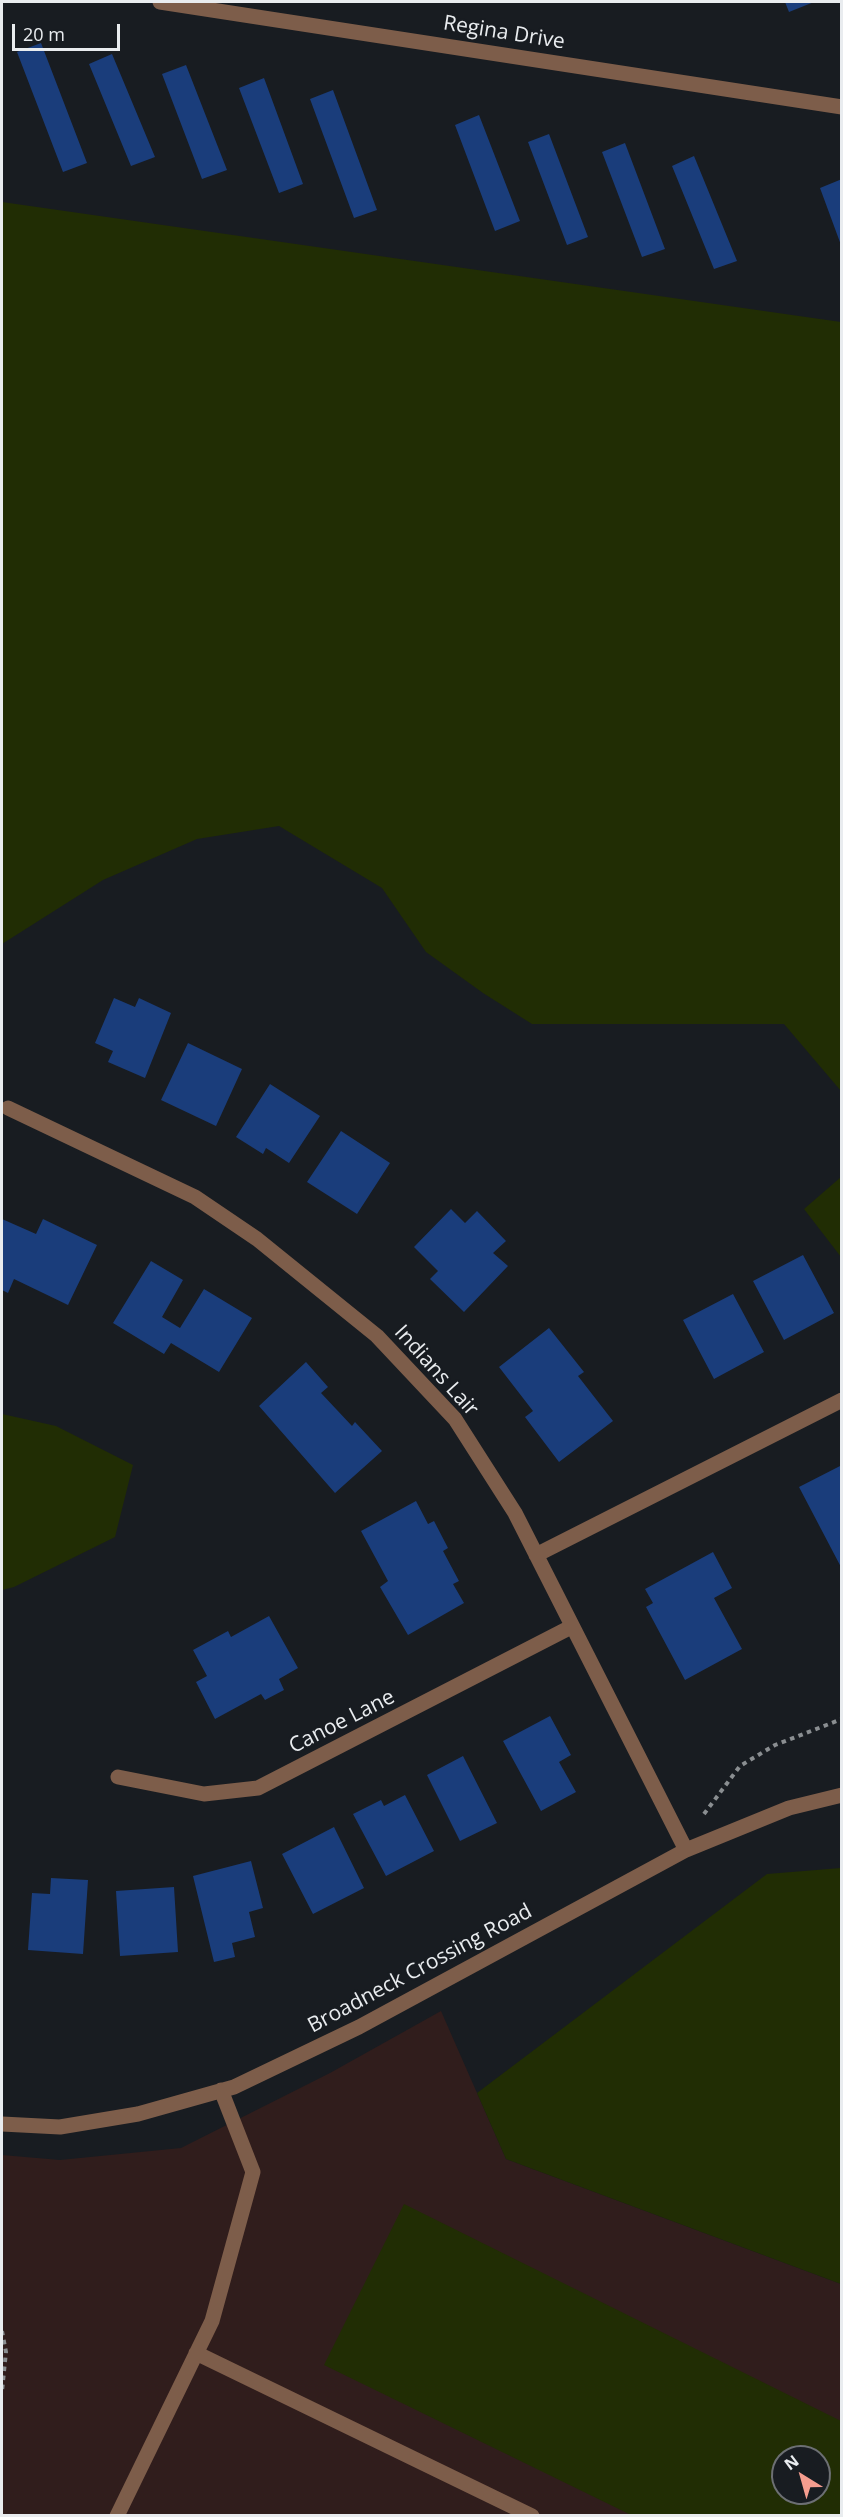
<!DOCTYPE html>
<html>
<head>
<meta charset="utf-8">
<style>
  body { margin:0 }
  #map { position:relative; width:843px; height:2517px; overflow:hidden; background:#181c21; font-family:"Open Sans",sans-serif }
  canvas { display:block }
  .frame { position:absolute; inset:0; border:3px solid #e9ecef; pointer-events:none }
  .north { position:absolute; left:771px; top:2445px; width:60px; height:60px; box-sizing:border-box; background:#181c21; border:2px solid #6c6f73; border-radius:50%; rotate:323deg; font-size:16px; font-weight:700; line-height:24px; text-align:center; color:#e9ecef }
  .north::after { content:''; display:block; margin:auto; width:21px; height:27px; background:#f59d8f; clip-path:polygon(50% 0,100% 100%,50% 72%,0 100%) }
  .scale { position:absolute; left:12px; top:24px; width:108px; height:27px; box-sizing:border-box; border:3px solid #e9ecef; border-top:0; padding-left:8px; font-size:18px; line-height:21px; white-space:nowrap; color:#e9ecef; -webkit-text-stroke:4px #181c21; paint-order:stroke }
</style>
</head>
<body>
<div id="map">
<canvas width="843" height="2517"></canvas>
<div class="frame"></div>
<div class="north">N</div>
<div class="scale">20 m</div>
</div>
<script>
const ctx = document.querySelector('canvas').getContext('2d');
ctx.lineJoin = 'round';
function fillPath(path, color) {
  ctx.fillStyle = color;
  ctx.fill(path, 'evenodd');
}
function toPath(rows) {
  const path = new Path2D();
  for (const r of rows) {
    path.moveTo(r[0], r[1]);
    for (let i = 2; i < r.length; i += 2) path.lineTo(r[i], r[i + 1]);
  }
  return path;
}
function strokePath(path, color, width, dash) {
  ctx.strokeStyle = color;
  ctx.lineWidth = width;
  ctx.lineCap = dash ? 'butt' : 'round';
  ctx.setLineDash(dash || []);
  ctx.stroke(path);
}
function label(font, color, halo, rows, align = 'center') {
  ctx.font = font + ' "Open Sans",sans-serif';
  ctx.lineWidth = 4.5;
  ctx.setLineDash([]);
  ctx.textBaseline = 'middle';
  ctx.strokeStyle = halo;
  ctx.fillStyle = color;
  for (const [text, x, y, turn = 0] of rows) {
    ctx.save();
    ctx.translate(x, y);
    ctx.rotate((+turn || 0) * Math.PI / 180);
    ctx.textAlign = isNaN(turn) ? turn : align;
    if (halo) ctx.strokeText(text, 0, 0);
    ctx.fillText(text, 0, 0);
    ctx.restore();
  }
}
const education = toPath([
  [441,2011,506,2159,841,2284,841,2515,2,2515,2,2155,60,2160,181,2148,330,2073],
  [783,2457,819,2457,819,2493,783,2493]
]);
const green = toPath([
  [2,202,841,322,841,1091,784,1024,532,1024,483,993,426,952,382,888,279,826,197,839,103,880,2,944],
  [841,1177,841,1257,804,1209],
  [2,1414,56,1426,133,1465,115,1537,14,1587,2,1590],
  [841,1868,841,2284,506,2159,477,2093,767,1874],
  [404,2204,841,2421,841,2515,631,2515,324,2365],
  [783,2457,819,2457,819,2493,783,2493]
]);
const building = toPath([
  [785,2,814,2,789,12],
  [41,43,87,163,63,172,17,52],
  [112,54,155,157,131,166,89,64],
  [186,65,227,170,202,179,162,74],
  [264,78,303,184,279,193,239,88],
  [333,90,377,210,354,218,310,99],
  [479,115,520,221,495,231,455,125],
  [549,134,588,237,567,245,528,142],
  [625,143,665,249,642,257,602,152],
  [694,156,737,261,714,269,672,166],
  [842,179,842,245,841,245,820,188],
  [114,998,135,1007,139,998,171,1013,145,1078,108,1062,113,1051,95,1043],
  [188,1043,242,1069,216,1126,161,1100],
  [270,1084,320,1116,289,1163,266,1148,263,1154,236,1137],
  [341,1131,390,1163,357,1214,307,1182],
  [451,1209,465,1223,477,1211,506,1241,493,1253,508,1266,464,1312,430,1279,438,1271,414,1247],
  [2,1219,36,1234,43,1219,97,1245,68,1305,14,1279,8,1293,2,1290],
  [803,1255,834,1313,784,1340,753,1281],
  [151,1261,183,1280,162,1317,180,1328,204,1289,252,1318,219,1372,171,1343,164,1354,113,1323],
  [733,1294,764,1352,714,1379,683,1320],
  [549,1328,584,1372,578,1376,613,1421,559,1462,525,1417,533,1411,499,1367],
  [306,1362,328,1387,321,1393,352,1426,355,1422,382,1451,335,1493,259,1406],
  [842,1465,842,1569,799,1487],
  [416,1501,428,1524,434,1521,448,1548,443,1551,459,1581,453,1584,464,1603,408,1635,380,1587,388,1581,361,1531],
  [713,1552,732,1588,714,1598,742,1649,685,1680,646,1607,653,1603,645,1589],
  [269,1616,298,1668,279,1679,284,1690,265,1700,261,1694,215,1719,196,1682,207,1676,193,1650,228,1631,231,1637],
  [550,1716,571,1755,559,1762,576,1792,541,1811,503,1741],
  [463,1756,497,1823,460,1841,427,1775],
  [405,1795,434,1851,386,1876,353,1814,381,1800,384,1806],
  [334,1827,364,1888,313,1914,282,1854],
  [251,1861,263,1908,249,1912,255,1937,232,1943,235,1957,214,1962,193,1876],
  [51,1878,88,1880,83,1954,28,1950,32,1893,50,1894],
  [174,1887,178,1952,120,1956,116,1891]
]);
const path = toPath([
  [704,1814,740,1766,775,1745,842,1719],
  [2,2331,6,2352,2,2391]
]);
const minor = toPath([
  [160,2,842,107],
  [8,1108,195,1197,257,1239,377,1336,455,1419,515,1513,686,1850],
  [536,1555,842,1400],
  [118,1777,204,1794,258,1788,571,1627],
  [2,2124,60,2127,138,2114,234,2087,359,2027,686,1850,789,1808,842,1795],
  [196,2353,532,2516],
  [117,2516,212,2321,253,2172,221,2090]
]);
const streetNames = [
  ["Regina Drive",504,33,9],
  ["Indians Lair",436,1371,48],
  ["Canoe Lane",342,1722,-27],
  ["Broadneck Crossing Road",420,1969,-28]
];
fillPath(education, '#301d1c');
fillPath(green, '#212d04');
fillPath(building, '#1a3d7b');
strokePath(path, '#8a8e91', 4, [4.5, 4.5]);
strokePath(minor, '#7d5d4a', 15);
label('21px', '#e9ecef', '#181c21', streetNames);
</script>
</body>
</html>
